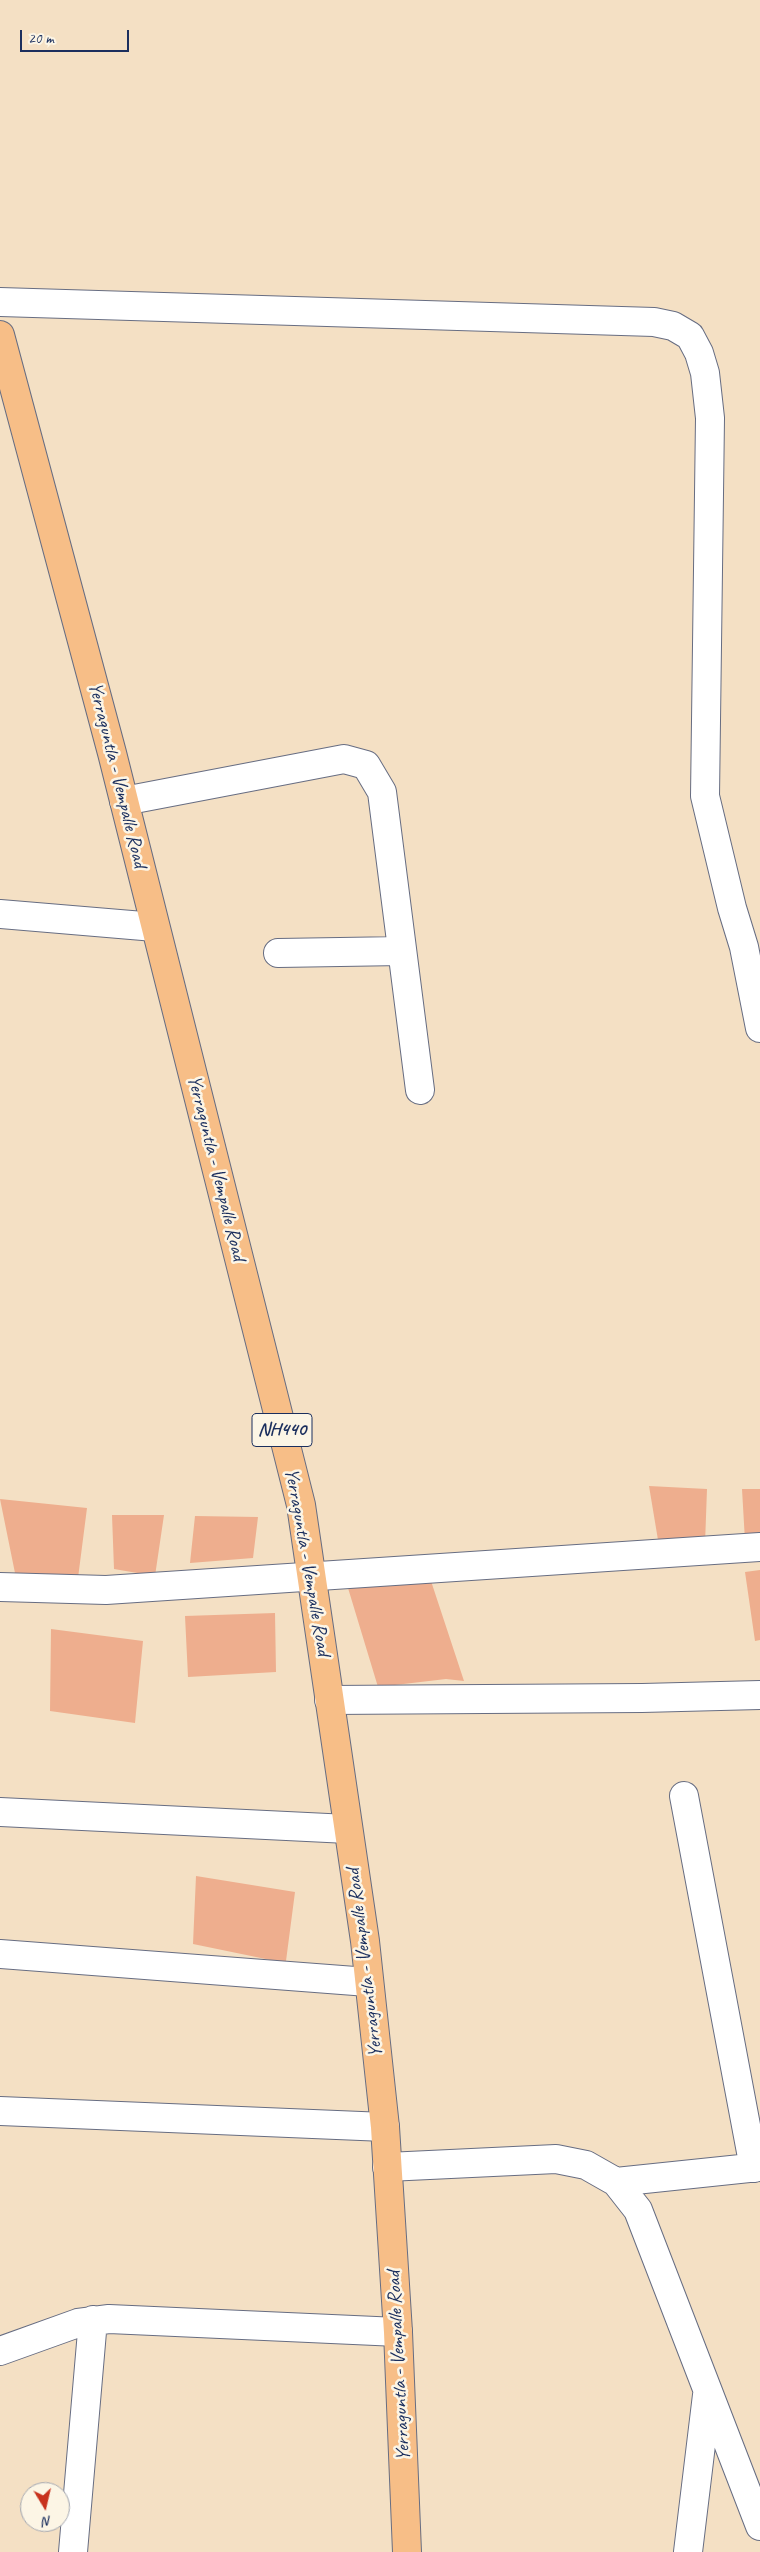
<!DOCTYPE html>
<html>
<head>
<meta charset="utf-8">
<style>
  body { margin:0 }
  #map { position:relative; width:760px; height:2552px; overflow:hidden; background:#f4e0c4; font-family:Caveat,sans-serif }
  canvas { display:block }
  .north { position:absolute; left:20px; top:2482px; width:50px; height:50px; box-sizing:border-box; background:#fcf5e5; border:1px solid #a2a6af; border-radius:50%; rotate:171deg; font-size:14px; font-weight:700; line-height:20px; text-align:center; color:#1b2f5e }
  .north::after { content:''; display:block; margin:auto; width:18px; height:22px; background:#c8321e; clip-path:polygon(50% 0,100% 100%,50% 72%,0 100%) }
  .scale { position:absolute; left:20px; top:30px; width:109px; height:22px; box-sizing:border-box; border:2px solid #1b2f5e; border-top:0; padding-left:6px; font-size:15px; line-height:18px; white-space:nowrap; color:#1b2f5e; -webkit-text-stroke:4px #fcf5e5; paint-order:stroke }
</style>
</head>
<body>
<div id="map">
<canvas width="760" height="2552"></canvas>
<div class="north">N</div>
<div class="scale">20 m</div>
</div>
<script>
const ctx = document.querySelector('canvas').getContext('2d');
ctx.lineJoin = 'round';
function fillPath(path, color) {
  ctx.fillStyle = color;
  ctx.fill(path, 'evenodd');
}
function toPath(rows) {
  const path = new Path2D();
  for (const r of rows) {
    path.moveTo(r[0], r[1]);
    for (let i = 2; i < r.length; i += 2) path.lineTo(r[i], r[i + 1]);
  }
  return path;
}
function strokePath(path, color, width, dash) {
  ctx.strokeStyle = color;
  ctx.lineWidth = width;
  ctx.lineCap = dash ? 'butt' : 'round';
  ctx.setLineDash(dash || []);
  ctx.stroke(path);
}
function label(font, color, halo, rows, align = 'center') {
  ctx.font = font + ' Caveat,sans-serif';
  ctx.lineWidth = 5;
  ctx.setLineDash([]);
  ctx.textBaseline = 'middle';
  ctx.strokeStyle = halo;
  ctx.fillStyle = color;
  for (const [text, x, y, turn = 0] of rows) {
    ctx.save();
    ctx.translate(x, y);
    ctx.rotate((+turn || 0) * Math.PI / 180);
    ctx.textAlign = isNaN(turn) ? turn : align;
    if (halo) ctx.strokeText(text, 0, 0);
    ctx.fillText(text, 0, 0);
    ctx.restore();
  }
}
const building = toPath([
  [649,1486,707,1489,705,1544,658,1540],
  [742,1489,760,1489,760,1541,745,1541],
  [0,1499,87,1508,78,1578,15,1573],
  [112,1515,164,1515,155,1576,114,1569],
  [195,1516,258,1517,253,1558,190,1563],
  [760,1570,760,1640,755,1641,745,1572],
  [431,1581,464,1681,446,1679,378,1687,348,1588],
  [275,1613,276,1672,188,1677,185,1616],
  [51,1629,143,1641,135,1723,50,1711],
  [196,1876,295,1892,286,1961,290,1964,193,1944]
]);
const minor = toPath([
  [0,302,654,322,673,326,690,336,699,353,705,373,710,418,705,796,732,908,744,947,760,1028],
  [124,801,344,759,366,765,382,792,420,1090],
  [0,914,155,927],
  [278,953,402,951],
  [0,1587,106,1590,760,1547],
  [329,1700,642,1698,760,1695],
  [684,1796,754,2168],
  [0,1812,348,1829],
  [0,1954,368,1982],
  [0,2111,385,2127],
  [387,2167,556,2159,586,2165,616,2182,638,2210,760,2526],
  [616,2182,760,2167],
  [0,2351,78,2323,109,2319,398,2332],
  [73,2552,93,2320],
  [688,2552,707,2395]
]);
const highway = toPath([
  [0,335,112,753,301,1505,365,1941,385,2127,398,2332,407,2552]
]);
const shields = [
  [282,1430,60]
];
const shieldNames = [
  ["NH440",282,1430]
];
const streetNames = [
  ["Yerraguntla - Vempalle Road",117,775,76],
  ["Yerraguntla - Vempalle Road",216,1168,76],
  ["Yerraguntla - Vempalle Road",307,1562,80],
  ["Yerraguntla - Vempalle Road",365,1963,-97],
  ["Yerraguntla - Vempalle Road",399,2366,-93]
];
fillPath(building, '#eeae8e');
strokePath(minor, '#676d82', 30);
strokePath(highway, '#676d82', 30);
strokePath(minor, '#fff', 28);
strokePath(highway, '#f7be87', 28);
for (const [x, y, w] of shields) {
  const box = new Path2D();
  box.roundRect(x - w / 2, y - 16.5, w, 33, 4);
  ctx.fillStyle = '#fcf5e5';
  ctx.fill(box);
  strokePath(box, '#1b2f5e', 1);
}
label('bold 19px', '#1b2f5e', null, shieldNames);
label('20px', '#1b2f5e', '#fcf5e5', streetNames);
</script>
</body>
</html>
